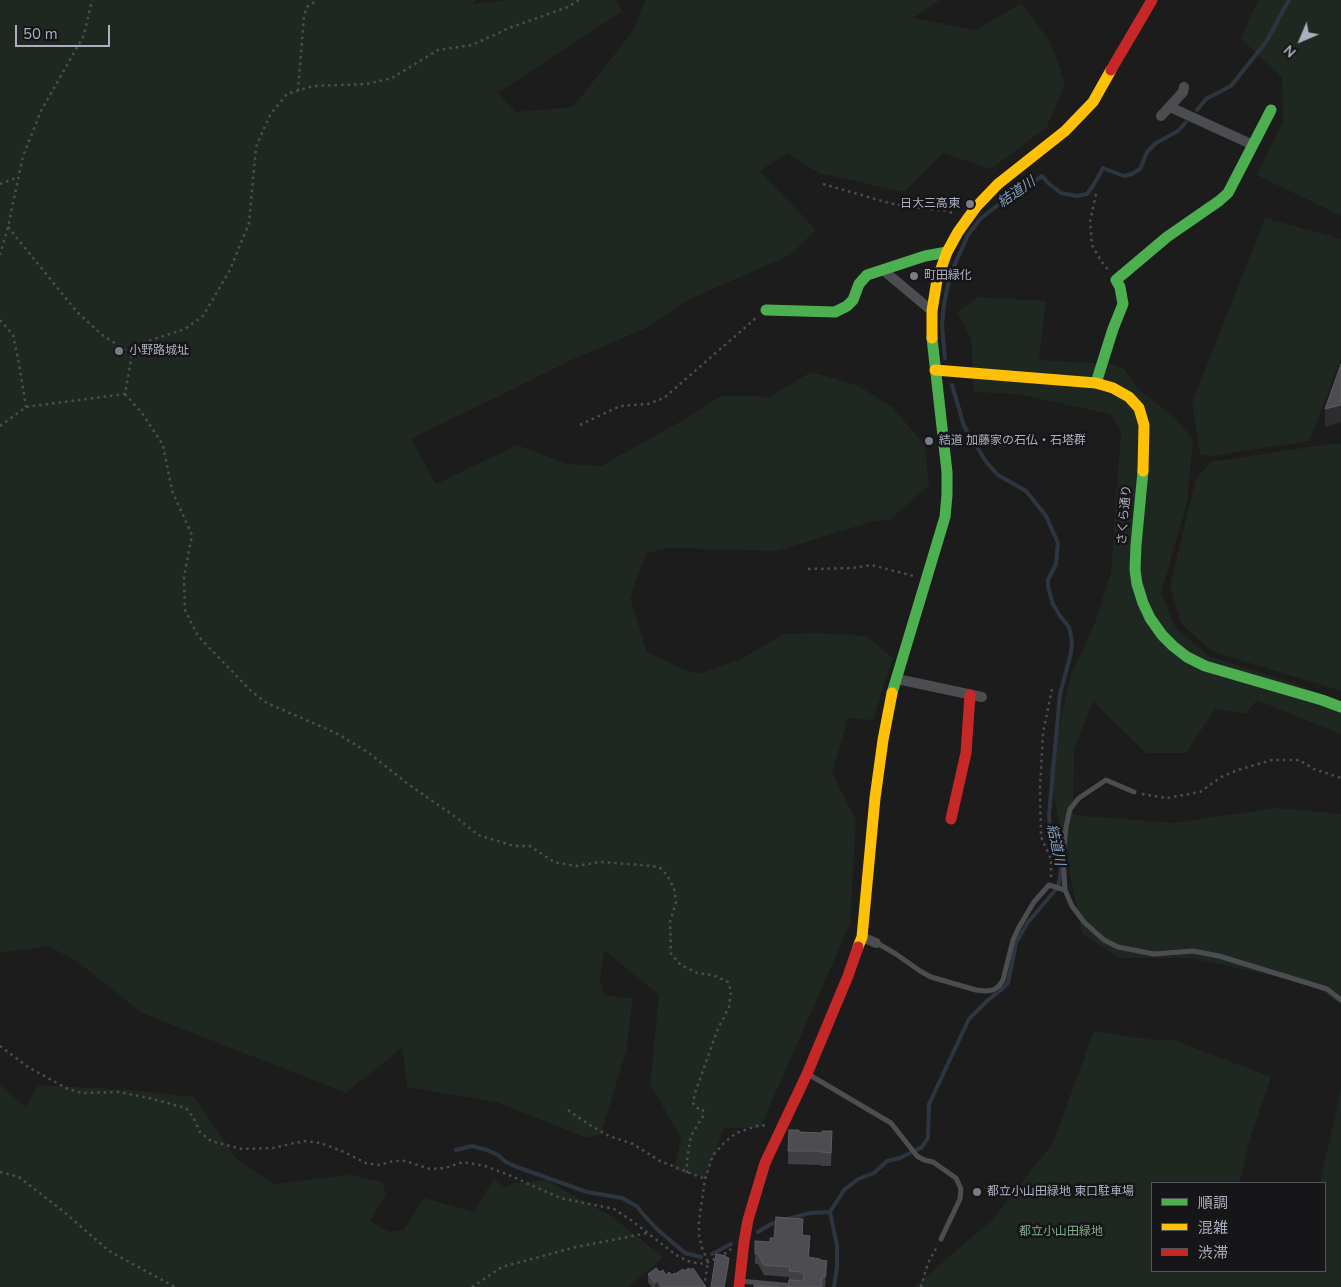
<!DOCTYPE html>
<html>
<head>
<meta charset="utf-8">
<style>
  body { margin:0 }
  #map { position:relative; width:1341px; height:1287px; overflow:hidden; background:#1c1c1d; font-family:"Nunito Sans","Noto Sans JP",sans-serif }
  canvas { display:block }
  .legend { position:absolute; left:1151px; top:1182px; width:175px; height:90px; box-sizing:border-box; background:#161619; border:1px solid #52545b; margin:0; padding:6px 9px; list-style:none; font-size:15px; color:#acb0be }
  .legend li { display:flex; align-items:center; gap:10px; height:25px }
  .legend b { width:25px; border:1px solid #52545b }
  .north { position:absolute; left:1276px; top:15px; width:50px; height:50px; -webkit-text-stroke:4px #161619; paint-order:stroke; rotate:225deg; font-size:14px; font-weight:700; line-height:20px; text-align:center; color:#acb0be }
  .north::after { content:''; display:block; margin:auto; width:18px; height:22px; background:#acb0be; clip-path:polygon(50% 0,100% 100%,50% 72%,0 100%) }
  .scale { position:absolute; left:15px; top:25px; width:95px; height:22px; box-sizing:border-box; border:2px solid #acb0be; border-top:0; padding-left:6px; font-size:15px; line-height:18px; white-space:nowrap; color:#acb0be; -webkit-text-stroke:4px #161619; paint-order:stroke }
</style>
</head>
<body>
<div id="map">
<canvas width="1341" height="1287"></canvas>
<ul class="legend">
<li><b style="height:6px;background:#4caf50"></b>順調</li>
<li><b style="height:6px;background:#ffc107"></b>混雑</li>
<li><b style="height:6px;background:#c62828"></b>渋滞</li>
</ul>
<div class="north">N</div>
<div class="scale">50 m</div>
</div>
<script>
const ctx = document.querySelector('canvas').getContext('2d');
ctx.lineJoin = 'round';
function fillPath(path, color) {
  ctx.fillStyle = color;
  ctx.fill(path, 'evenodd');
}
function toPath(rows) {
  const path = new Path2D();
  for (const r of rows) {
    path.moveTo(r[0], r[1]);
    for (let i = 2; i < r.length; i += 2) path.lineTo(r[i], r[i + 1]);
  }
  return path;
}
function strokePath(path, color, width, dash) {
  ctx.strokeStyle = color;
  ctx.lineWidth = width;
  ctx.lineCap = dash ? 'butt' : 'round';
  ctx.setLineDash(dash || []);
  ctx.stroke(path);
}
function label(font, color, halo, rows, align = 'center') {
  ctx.font = font + ' "Nunito Sans","Noto Sans JP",sans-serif';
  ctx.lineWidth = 5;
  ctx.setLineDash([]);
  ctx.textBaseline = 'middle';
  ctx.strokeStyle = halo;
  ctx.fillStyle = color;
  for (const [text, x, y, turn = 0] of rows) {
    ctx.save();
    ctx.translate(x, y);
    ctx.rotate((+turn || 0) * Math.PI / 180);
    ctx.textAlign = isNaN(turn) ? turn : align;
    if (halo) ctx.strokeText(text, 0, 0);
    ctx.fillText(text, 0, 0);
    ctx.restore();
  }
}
const green = toPath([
  [0,0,475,0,472,4,512,0,616,0,622,11,498,93,516,112,573,107,633,31,645,0,940,0,913,18,976,30,1021,3,1051,43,1065,83,1047,127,991,169,943,153,904,192,819,173,787,153,760,171,816,230,790,255,688,300,646,328,576,358,411,439,436,484,517,445,567,464,601,466,673,426,723,395,769,397,811,372,857,385,892,407,925,445,929,485,890,520,874,521,777,551,670,548,646,553,630,598,647,652,681,668,698,674,741,659,784,634,817,633,866,636,893,658,873,720,848,718,832,773,856,820,850,924,760,1128,724,1128,706,1178,674,1170,681,1138,650,1084,659,995,604,950,600,981,604,995,633,999,626,1051,601,1134,587,1138,496,1102,407,1087,402,1048,346,1093,142,1013,75,960,48,946,0,953],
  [1258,0,1341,0,1341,216,1257,175,1283,121,1282,78,1241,39],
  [1265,218,1341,239,1341,359,1309,441,1212,456,1200,454,1192,403],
  [978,297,1046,301,1039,360,1112,364,1124,369,1137,388,1175,418,1193,439,1187,502,1161,593,1176,628,1208,656,1281,679,1341,701,1341,734,1257,700,1246,714,1215,709,1186,753,1146,753,1093,701,1074,750,1073,815,1173,823,1278,808,1341,814,1341,1004,1310,984,1191,958,1118,958,1082,933,1049,772,1071,674,1095,623,1111,572,1121,432,1111,414,1017,394,974,392,971,339,957,312],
  [1329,444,1341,444,1341,691,1211,651,1181,623,1170,586,1196,479,1210,462],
  [1094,1031,1153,1040,1174,1040,1271,1077,1250,1139,1239,1183,1152,1183,1152,1271,1325,1271,1325,1183,1320,1183,1341,1089,1341,1287,914,1287,993,1219,1053,1143],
  [0,1085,25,1107,38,1085,131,1090,194,1097,236,1158,273,1184,350,1175,382,1182,386,1194,370,1221,389,1232,404,1230,424,1198,474,1212,494,1178,505,1188,515,1183,546,1180,611,1216,663,1257,629,1287,0,1287]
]);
const stream = toPath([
  [1197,110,1206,99,1231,86,1266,42,1289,0],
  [945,358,942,325,944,304,950,275,968,235,980,219,998,205,1042,176,1048,183,1061,193,1077,196,1087,194,1094,184,1103,168,1124,176,1132,174,1140,169,1147,152,1156,143,1178,131,1186,122],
  [456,1150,472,1146,487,1150,498,1155,506,1162,517,1167,587,1192,622,1198,638,1207,642,1213,658,1230,685,1253,701,1257],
  [788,1219,810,1213,830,1212],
  [758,1232,771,1224,778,1222],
  [712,1254,731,1244],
  [834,1287,837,1267,837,1246,830,1212,844,1190,858,1179,874,1173,887,1161,900,1158,922,1147,928,1138,929,1104,969,1019,988,1000,1001,990,1008,983,1016,943,1028,922,1058,887,1061,872,1060,856,1050,832,1049,815,1060,694,1071,653,1072,641,1069,627,1060,616,1053,604,1048,587,1048,580,1056,564,1058,543,1046,516,1026,491,998,475,987,463,964,426,952,385]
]);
const path = toPath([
  [298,91,304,16,307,7,317,0],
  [0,184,18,177],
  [823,184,889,203,911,207,947,211,955,214],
  [1096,194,1090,222,1092,245,1101,261,1109,271],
  [8,227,77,312,101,334,131,354],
  [0,255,8,227,23,156,41,111,84,35,92,0],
  [0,320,13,335,19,364,26,407],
  [125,394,142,413,163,445,172,491,192,535,184,577,185,610,198,636,251,691,267,703,336,733,369,753,408,784,457,818,478,835,514,846,530,846,554,862,576,866,600,862,642,865,659,867,667,875,674,888,676,902,670,922,671,954,681,965,697,973,713,975,728,982,731,991,729,1007,717,1031,695,1093,693,1103,697,1108,703,1109,703,1116,691,1136,687,1160,687,1173],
  [580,425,620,406,648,404,664,398,756,318],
  [0,426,26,407,125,394,132,354,142,343,185,329,203,316,230,270,249,223,256,147,270,115,287,94,313,86,367,84,392,78,438,50,472,45,509,28,568,7,579,0],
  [808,569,853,568,871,565,914,576],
  [1142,794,1167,798,1200,792,1221,777,1238,770,1272,760,1299,760,1314,769,1341,778],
  [1051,877,1051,859,1041,837,1040,788,1043,733,1052,689],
  [0,1046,28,1067,68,1089,82,1093,119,1092,149,1098,186,1108,193,1117,200,1132,211,1141,242,1149,273,1148,304,1141,321,1143,344,1152,366,1163,379,1165,393,1161,405,1161,430,1169,445,1168,463,1162,485,1166,509,1175,560,1198,614,1209,631,1220,676,1255,688,1261,700,1264,708,1262,723,1255,731,1249],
  [568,1110,588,1124,609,1136,633,1144,660,1161,705,1179],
  [0,1172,19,1177,64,1212,109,1251,175,1287],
  [472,1287,502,1267,576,1247,648,1233],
  [704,1287,708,1262,702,1248,699,1235,699,1221,705,1179,713,1155,724,1143,736,1133,757,1126,768,1125],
  [921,1287,928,1263,938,1245]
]);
const lane = toPath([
  [1065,890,1063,857,1066,827,1070,809,1079,798,1106,780,1134,792],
  [877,943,896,954,920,971,931,977,976,990,986,991,993,990,999,986,1003,980,1013,940,1019,927,1034,902,1049,885,1065,890,1072,906,1084,922,1104,940,1118,947,1154,954,1193,951,1219,956,1327,989,1341,1000],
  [808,1074,891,1123,917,1156,924,1160,933,1162,956,1178,961,1189,960,1199,941,1239],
  [740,1281,794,1286]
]);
const street = toPath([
  [1170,107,1253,145],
  [1161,116,1183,92,1184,87],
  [883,270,932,311],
  [897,679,982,697],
  [862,937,876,943]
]);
const fast = toPath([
  [766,310,835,312,847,306,853,300,859,284,867,275,925,256,947,252],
  [1096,383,1113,329,1123,304,1120,287,1116,280,1167,237,1219,201,1228,193,1271,110],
  [1143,471,1136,545,1135,570,1137,584,1143,603,1150,618,1162,635,1173,646,1187,657,1205,666,1322,700,1341,707],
  [892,693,945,517,947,495,947,472,932,338]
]);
const slow = toPath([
  [932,338,932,311,937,280,947,252,958,232,976,207,998,184,1065,131,1093,102,1111,70],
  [935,370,1096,383,1113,388,1129,397,1139,408,1144,425,1143,471],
  [858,947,862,937,875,798,883,740,892,693]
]);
const jam = toPath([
  [1111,70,1152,0],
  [951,819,966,753,970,695],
  [739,1287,744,1242,748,1220,765,1163,807,1074,848,976,858,947]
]);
const wall = toPath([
  [789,1130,799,1132,822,1133,832,1131,831,1166,821,1166,821,1165,788,1164],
  [803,1229,802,1235,810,1246,809,1257,820,1260,827,1271,825,1287,788,1287,789,1277,764,1275,758,1264,755,1264,755,1253,770,1242],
  [690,1270,706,1287,652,1287,648,1282,648,1274,660,1272,666,1275,672,1275,684,1271]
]);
const shadedWall = toPath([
  [1341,405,1341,422,1325,427,1325,409],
  [729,1258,729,1266,725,1287,724,1287],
  [827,1261,827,1271,825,1287,825,1277],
  [658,1281,658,1287,655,1287,655,1283]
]);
const building = toPath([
  [1341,364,1341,405,1325,409,1341,364],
  [789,1130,799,1130,799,1132,822,1133,822,1131,832,1131,831,1153,821,1152,821,1151,788,1151,789,1130],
  [776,1217,803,1219,802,1235,810,1236,808,1257,820,1259,820,1260,827,1261,825,1277,822,1277,821,1287,788,1287,789,1280,801,1281,804,1279,804,1275,801,1272,789,1271,790,1267,764,1265,758,1254,755,1253,755,1241,770,1242,770,1238,774,1238,776,1217],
  [716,1254,726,1256,726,1257,729,1258,724,1287,711,1287,716,1254],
  [656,1268,660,1272,663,1270,666,1275,669,1272,672,1275,674,1273,675,1274,683,1269,684,1271,689,1268,690,1270,693,1268,706,1287,662,1287,658,1281,655,1283,648,1274,656,1268],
  [755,1285,778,1287,753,1287,755,1285]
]);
const markers = [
  [970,204,5,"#7a7c86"],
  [914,276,5,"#7a7c86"],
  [119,351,5,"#7a7c86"],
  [929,441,5,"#7a7c86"],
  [977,1192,5,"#7a7c86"]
];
const poiNames = [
  ["日大三高東",960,204,"right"],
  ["町田緑化",924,276],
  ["小野路城址",129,351],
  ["結道 加藤家の石仏・石塔群",939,441],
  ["都立小山田緑地 東口駐車場",987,1192]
];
const streetNames = [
  ["さくら通り",1125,515,-85]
];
const parkNames = [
  ["都立小山田緑地",1061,1232]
];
const waterNames = [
  ["結道川",1017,193,-35],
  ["結道川",1055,845,78]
];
fillPath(green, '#1f2721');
strokePath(stream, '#2d3640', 4);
strokePath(path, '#4d4d51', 2.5, [2.5, 4]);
strokePath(lane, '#4c4d50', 5);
strokePath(street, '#4c4d50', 10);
strokePath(fast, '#4caf50', 11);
strokePath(slow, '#ffc107', 11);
strokePath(jam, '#c62828', 11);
fillPath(wall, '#404044');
fillPath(shadedWall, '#2d2d2f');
fillPath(building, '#4c4c51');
strokePath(building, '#5b5c62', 1);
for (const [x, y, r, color] of markers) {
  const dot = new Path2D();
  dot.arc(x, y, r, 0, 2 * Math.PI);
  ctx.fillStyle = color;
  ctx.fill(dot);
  strokePath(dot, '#161619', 2);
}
label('12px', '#acb0be', '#161619', poiNames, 'left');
label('12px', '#acb0be', '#161619', streetNames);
label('12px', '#82aa87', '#161619', parkNames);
label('italic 14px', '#819cbb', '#161619', waterNames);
</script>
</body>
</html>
